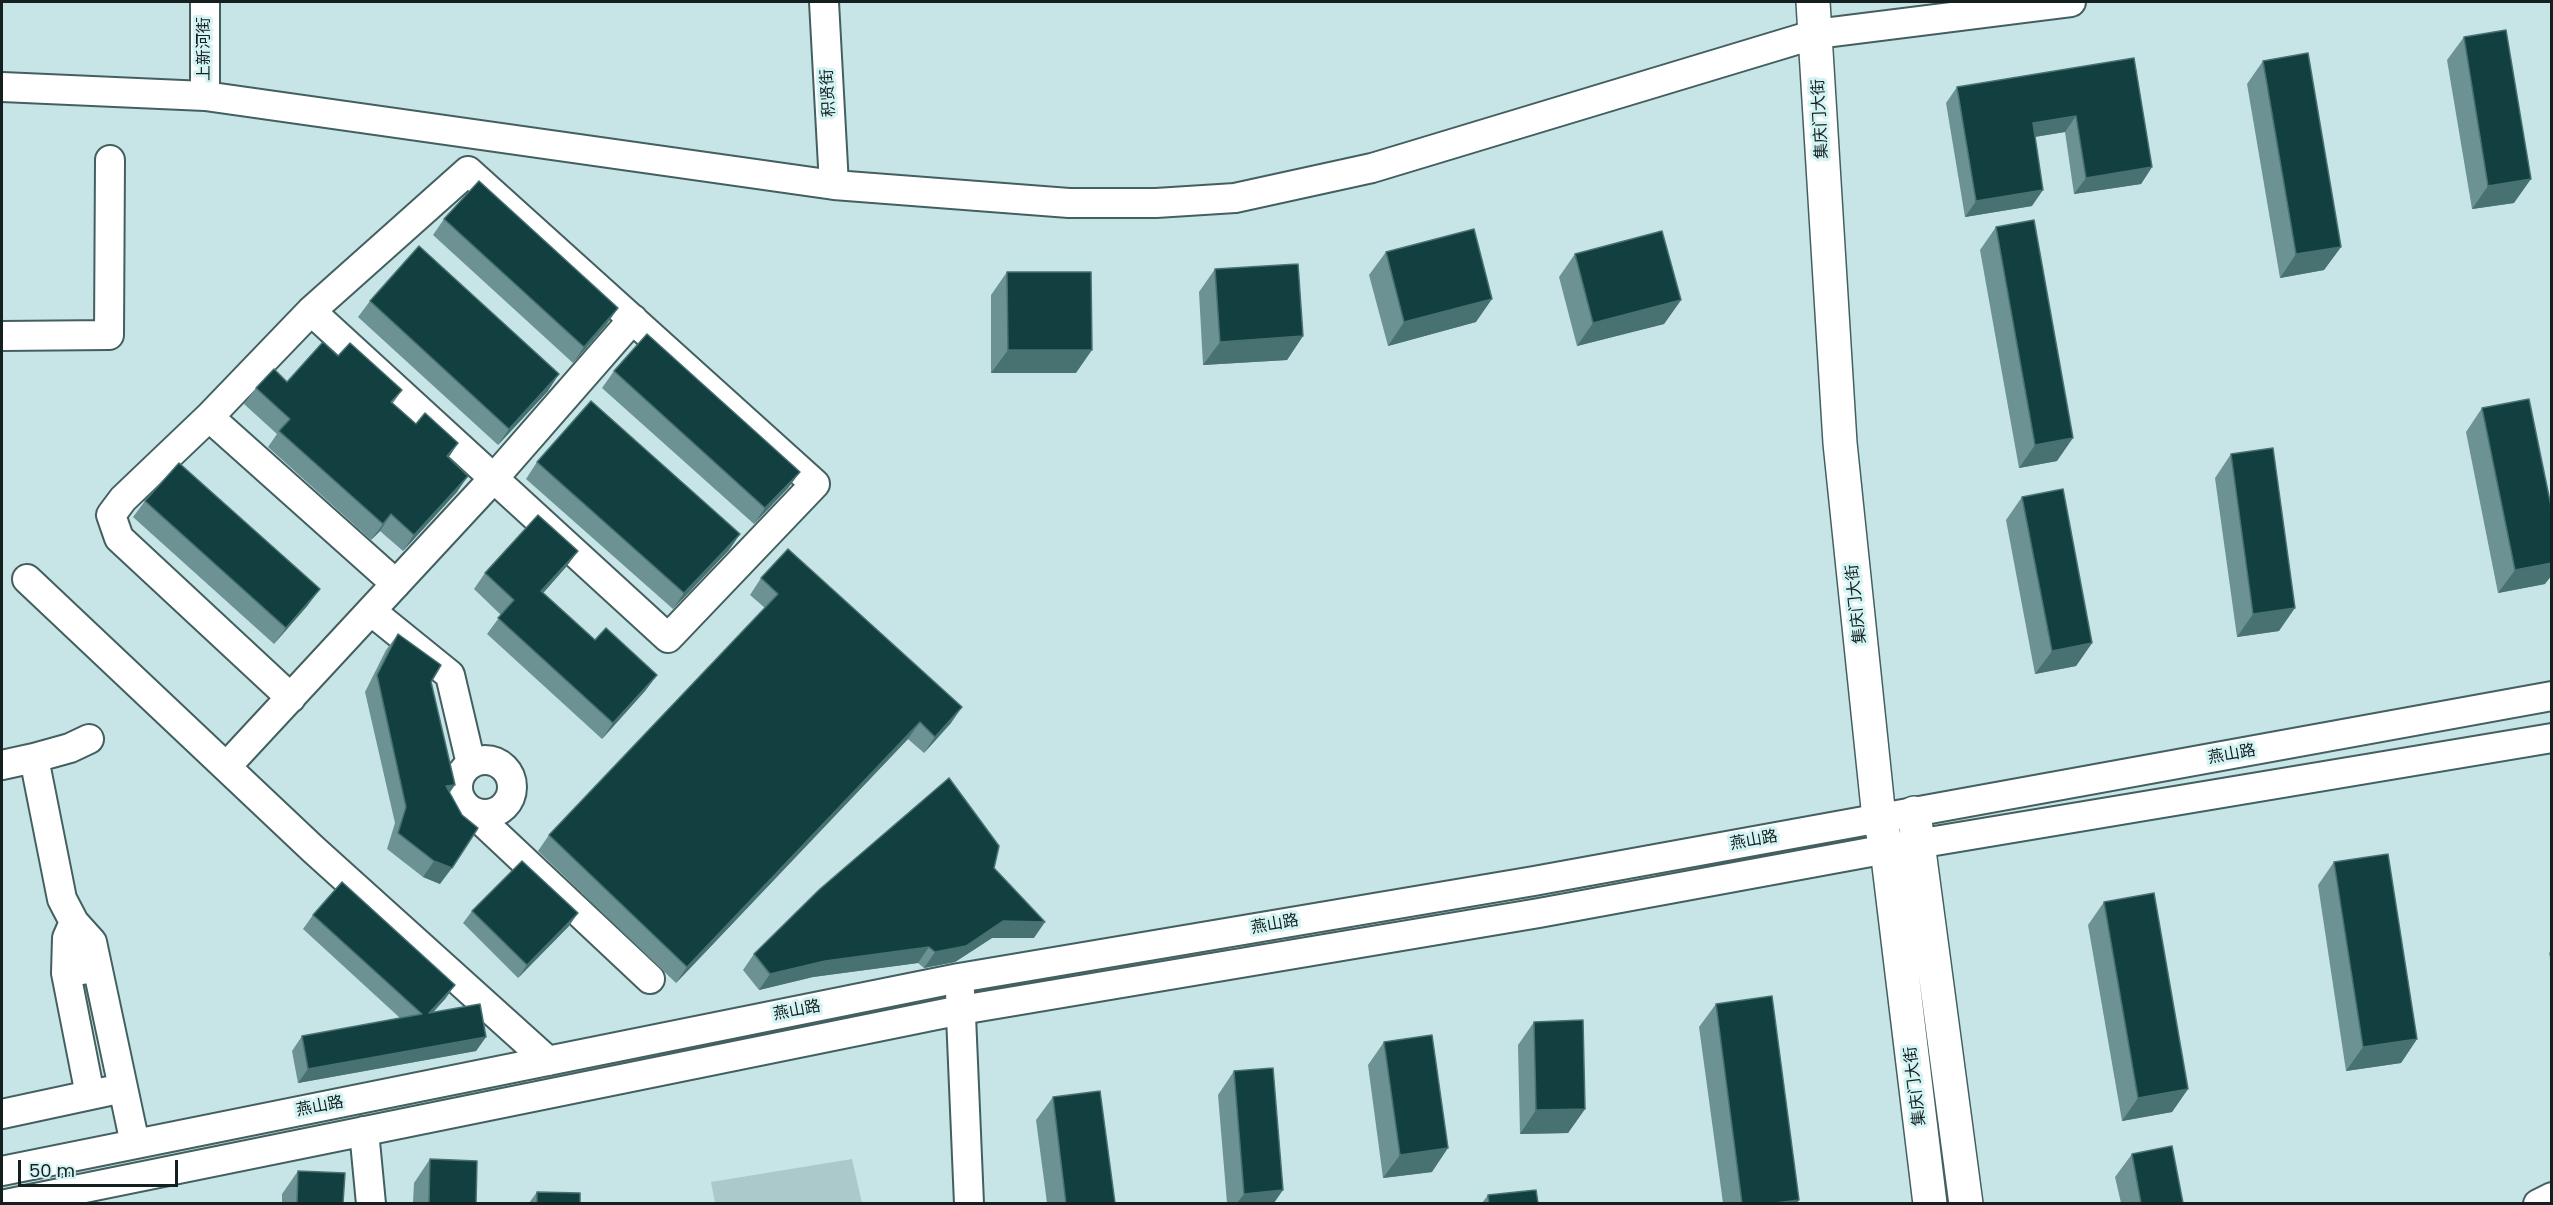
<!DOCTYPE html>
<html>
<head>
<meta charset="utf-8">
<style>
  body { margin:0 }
  #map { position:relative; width:2553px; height:1205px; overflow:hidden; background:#c7e5e6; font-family:Poppins,sans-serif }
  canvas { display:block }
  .frame { position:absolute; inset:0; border:3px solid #141f20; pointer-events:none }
  .scale { position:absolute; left:18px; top:1160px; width:160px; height:27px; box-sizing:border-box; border:3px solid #141f20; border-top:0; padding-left:8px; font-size:18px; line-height:21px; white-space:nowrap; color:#141f20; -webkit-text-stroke:4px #d4f3f3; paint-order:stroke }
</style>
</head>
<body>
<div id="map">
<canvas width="2553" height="1205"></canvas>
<div class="frame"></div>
<div class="scale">50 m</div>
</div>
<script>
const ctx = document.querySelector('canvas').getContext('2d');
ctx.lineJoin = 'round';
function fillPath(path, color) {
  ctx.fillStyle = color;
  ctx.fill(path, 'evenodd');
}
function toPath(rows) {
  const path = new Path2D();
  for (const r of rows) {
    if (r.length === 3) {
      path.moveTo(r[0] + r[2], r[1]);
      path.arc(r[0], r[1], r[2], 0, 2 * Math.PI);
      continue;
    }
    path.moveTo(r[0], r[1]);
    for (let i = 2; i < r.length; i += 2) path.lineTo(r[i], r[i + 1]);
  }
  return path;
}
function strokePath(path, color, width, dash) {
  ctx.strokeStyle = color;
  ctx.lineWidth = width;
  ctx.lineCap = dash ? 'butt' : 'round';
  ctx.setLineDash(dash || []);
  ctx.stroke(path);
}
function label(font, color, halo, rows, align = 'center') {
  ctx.font = font + ' Poppins,"Noto Sans SC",sans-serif';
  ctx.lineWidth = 6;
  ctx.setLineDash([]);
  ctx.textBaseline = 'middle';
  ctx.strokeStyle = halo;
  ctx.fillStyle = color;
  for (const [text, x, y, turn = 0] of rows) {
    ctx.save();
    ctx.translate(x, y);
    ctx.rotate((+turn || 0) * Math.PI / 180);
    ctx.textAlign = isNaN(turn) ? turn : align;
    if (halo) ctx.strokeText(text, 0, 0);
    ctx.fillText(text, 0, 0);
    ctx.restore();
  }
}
const green = toPath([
  [852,1159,862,1203,715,1203,711,1182]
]);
const minor = toPath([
  [824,2,834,185],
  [2,87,205,96,834,185,1069,203,1156,203,1235,198,1372,168,1816,34,2071,2],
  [205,96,205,2],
  [468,171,815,484,668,638,311,311,468,171],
  [2,336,109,335,110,160],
  [209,417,396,584],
  [27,579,314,850,548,1061],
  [371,611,450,675,471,764],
  [291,698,119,538,111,515,123,499,209,417,311,311],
  [34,758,70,748,89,739],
  [485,787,27],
  [2,765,34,758,62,899,74,922,92,942,135,1144],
  [226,767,494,478,633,319],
  [469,809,650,979],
  [66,973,67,938,74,922],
  [960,992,969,1204],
  [90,1095,66,973,97,967],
  [2,1114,109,1091],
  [364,1131,371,1204],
  [2,1171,959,978,1534,881,2552,696],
  [6,1204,961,1010,1539,913,1887,849,2552,738],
  [2538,1204,2552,1197]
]);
const major = toPath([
  [1813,2,1840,443,1879,818,1887,849,1930,1204],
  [1914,813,1966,1204]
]);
const wall = toPath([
  [2464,37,2514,203,2472,209,2447,60],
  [2134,58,2152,167,2141,184,2074,194,2065,132,2035,137,2032,206,1965,217,1946,103,1957,87],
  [2263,61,2341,247,2324,270,2280,278,2247,84],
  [444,219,607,324,573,363,433,235],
  [1996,227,2057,461,2019,468,1980,250],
  [1386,252,1476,322,1388,346,1369,275],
  [1575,254,1681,300,1664,324,1577,346,1559,277],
  [1215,269,1303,336,1287,360,1203,365,1199,292],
  [1007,272,1076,373,991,373,991,295],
  [370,301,548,391,498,445,358,317],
  [338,356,402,390,393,403,416,424,458,443,448,458,457,492,403,551,380,531,371,540,268,447,277,434,244,404,256,388,287,382],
  [614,371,800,472,788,488,754,524,602,388],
  [2482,408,2545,584,2498,593,2466,432],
  [2231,454,2279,631,2237,637,2215,478],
  [537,462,740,534,729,550,673,609,526,479],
  [2022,497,2092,643,2076,666,2035,674,2006,520],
  [145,501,308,605,274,644,133,517],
  [578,551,566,567,543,593,595,640,657,675,645,691,602,739,487,634,501,615,474,589,485,573],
  [761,578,951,723,924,753,908,739,676,983,538,851,549,835,765,608,750,595],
  [398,634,431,682,450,793,440,884,423,877,387,849,395,823,365,692,386,650],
  [2334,862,2417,1039,2401,1063,2346,1071,2318,885],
  [994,868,1034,938,992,938,955,962,924,968,918,963,813,977,759,990,743,970,754,954],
  [2104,902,2188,1089,2172,1112,2122,1121,2088,925],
  [472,911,569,926,518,978,463,923],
  [313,915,455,985,445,999,433,1012,486,1037,476,1051,298,1083,292,1051,302,1036,400,1018,303,929],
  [2552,950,2552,967,2549,953],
  [1716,1004,1797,1203,1723,1203,1699,1027],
  [1534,1022,1585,1109,1568,1133,1520,1134,1518,1045],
  [1384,1042,1432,1172,1383,1178,1368,1065],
  [1234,1071,1274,1203,1227,1203,1218,1095],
  [1053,1097,1115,1203,1047,1203,1036,1120],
  [2132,1154,2183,1203,2121,1203,2115,1177],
  [430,1159,476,1203,413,1203,414,1183],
  [298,1171,343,1203,282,1203,282,1194],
  [537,1192,580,1203,529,1203],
  [1488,1195,1538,1203,1482,1203]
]);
const shadedWall = toPath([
  [2076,116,2065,132,2021,139,2033,123],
  [2152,167,2141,184,2074,194,2086,178],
  [2531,179,2514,203,2472,209,2488,186],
  [2043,190,2032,206,1965,217,1976,201],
  [2341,247,2324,270,2280,278,2296,254],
  [1492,299,1476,322,1388,346,1404,322],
  [1681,300,1664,324,1577,346,1593,323],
  [618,308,607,324,573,363,584,347],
  [1303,336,1287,360,1203,365,1220,342],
  [1008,350,1092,350,1076,373,991,373],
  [559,374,548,391,498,445,509,429],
  [2073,438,2057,461,2019,468,2035,445],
  [458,443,447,460,447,456],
  [800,472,788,488,754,524,765,508],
  [468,476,457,492,403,551,414,535],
  [391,514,380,531,371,540,383,524],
  [740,534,729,550,673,609,684,593],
  [578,551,566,567,530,608,541,591],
  [2552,563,2552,575,2545,584,2498,593,2515,570],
  [320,589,308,605,274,644,286,628],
  [2295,608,2279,631,2237,637,2253,614],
  [2092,643,2076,666,2035,674,2052,651],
  [657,675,645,691,602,739,613,723],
  [962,707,951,723,924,753,935,737],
  [920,722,908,739,676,983,687,967],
  [455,785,444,801,446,786],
  [434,861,452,868,440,884,423,877],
  [578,913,569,926,518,978,527,965],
  [1003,921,1045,922,1034,938,992,938,955,962,924,968,935,952],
  [929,947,918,963,813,977,759,990,770,974,825,961],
  [455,985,445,999,419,1028,429,1013],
  [486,1037,476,1051,298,1083,308,1069],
  [2417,1039,2401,1063,2346,1071,2363,1047],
  [2188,1089,2172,1112,2122,1121,2138,1098],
  [1585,1109,1568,1133,1520,1134,1536,1110],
  [1448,1148,1432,1172,1383,1178,1400,1155],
  [1283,1190,1274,1203,1237,1203,1244,1194],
  [1799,1200,1797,1203,1775,1203]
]);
const building = toPath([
  [2506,30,2531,179,2488,186,2464,37,2506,30],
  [2308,53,2341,247,2296,254,2263,61,2308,53],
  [2134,58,2152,167,2086,178,2076,116,2033,123,2043,190,1976,201,1957,87,2134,58],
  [479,181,618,308,584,347,444,219,479,181],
  [2034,220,2073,438,2035,445,1996,227,2034,220],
  [1474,229,1492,299,1404,322,1386,252,1474,229],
  [1662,231,1681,300,1593,323,1575,254,1662,231],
  [419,246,559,374,509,429,370,301,419,246],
  [1298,264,1303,336,1220,342,1215,269,1298,264],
  [1007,272,1091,272,1092,350,1008,350,1007,272],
  [647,334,800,472,765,508,614,371,647,334],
  [323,342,338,356,350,343,402,390,391,402,416,424,425,413,458,443,447,456,468,476,414,535,391,514,383,524,279,431,290,419,256,388,274,369,287,382,323,342],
  [2529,399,2552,511,2552,563,2515,570,2482,408,2529,399],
  [591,401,740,534,684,593,537,462,591,401],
  [2273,448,2295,608,2253,614,2231,454,2273,448],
  [179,463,320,589,286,628,145,501,179,463],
  [2063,489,2092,643,2052,651,2022,497,2063,489],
  [538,515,578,551,541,591,595,640,606,628,657,675,613,723,498,618,514,600,485,573,538,515],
  [788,549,962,707,935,737,920,722,687,967,549,835,778,594,761,578,788,549],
  [398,634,441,665,431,682,455,785,446,786,462,815,478,828,452,868,434,861,398,833,406,807,377,675,398,634],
  [949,778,999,846,994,868,1045,922,1003,921,966,946,935,952,929,947,825,961,770,974,754,954,820,889,949,778],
  [2388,854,2417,1039,2363,1047,2334,862,2388,854],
  [522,861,578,913,527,965,472,911,522,861],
  [342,882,455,985,429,1013,480,1004,486,1037,308,1069,302,1036,422,1014,313,915,342,882],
  [2154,893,2188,1089,2138,1098,2104,902,2154,893],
  [1772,996,1799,1200,1775,1203,1742,1203,1716,1004,1772,996],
  [1583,1020,1585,1109,1536,1110,1534,1022,1583,1020],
  [1432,1035,1448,1148,1400,1155,1384,1042,1432,1035],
  [1273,1068,1283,1190,1244,1194,1234,1071,1273,1068],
  [1100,1091,1115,1203,1066,1203,1053,1097,1100,1091],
  [2172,1146,2183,1203,2141,1203,2132,1154,2172,1146],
  [430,1159,477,1161,476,1203,429,1203,430,1159],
  [298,1171,345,1173,343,1203,297,1203,298,1171],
  [1536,1190,1538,1203,1489,1203,1488,1195,1536,1190],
  [537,1192,580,1193,580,1203,537,1203,537,1192]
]);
const streetNames = [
  ["上新河街",205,49,-90],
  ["积贤街",829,93,-93],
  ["集庆门大街",1821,119,-93],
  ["集庆门大街",1857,604,-96],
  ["燕山路",2232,755,-10],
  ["燕山路",1754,841,-10],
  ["燕山路",1275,925,-10],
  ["燕山路",797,1011,-11],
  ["集庆门大街",1916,1086,-97],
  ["燕山路",320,1107,-11]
];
fillPath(green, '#abc9ca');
strokePath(minor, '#445f60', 32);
strokePath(major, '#445f60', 36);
strokePath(minor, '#fff', 28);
strokePath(major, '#fff', 33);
fillPath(wall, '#6c9293');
fillPath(shadedWall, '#487172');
fillPath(building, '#123f40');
strokePath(building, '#487172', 1.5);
label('16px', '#141f20', '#d4f3f3', streetNames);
</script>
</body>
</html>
